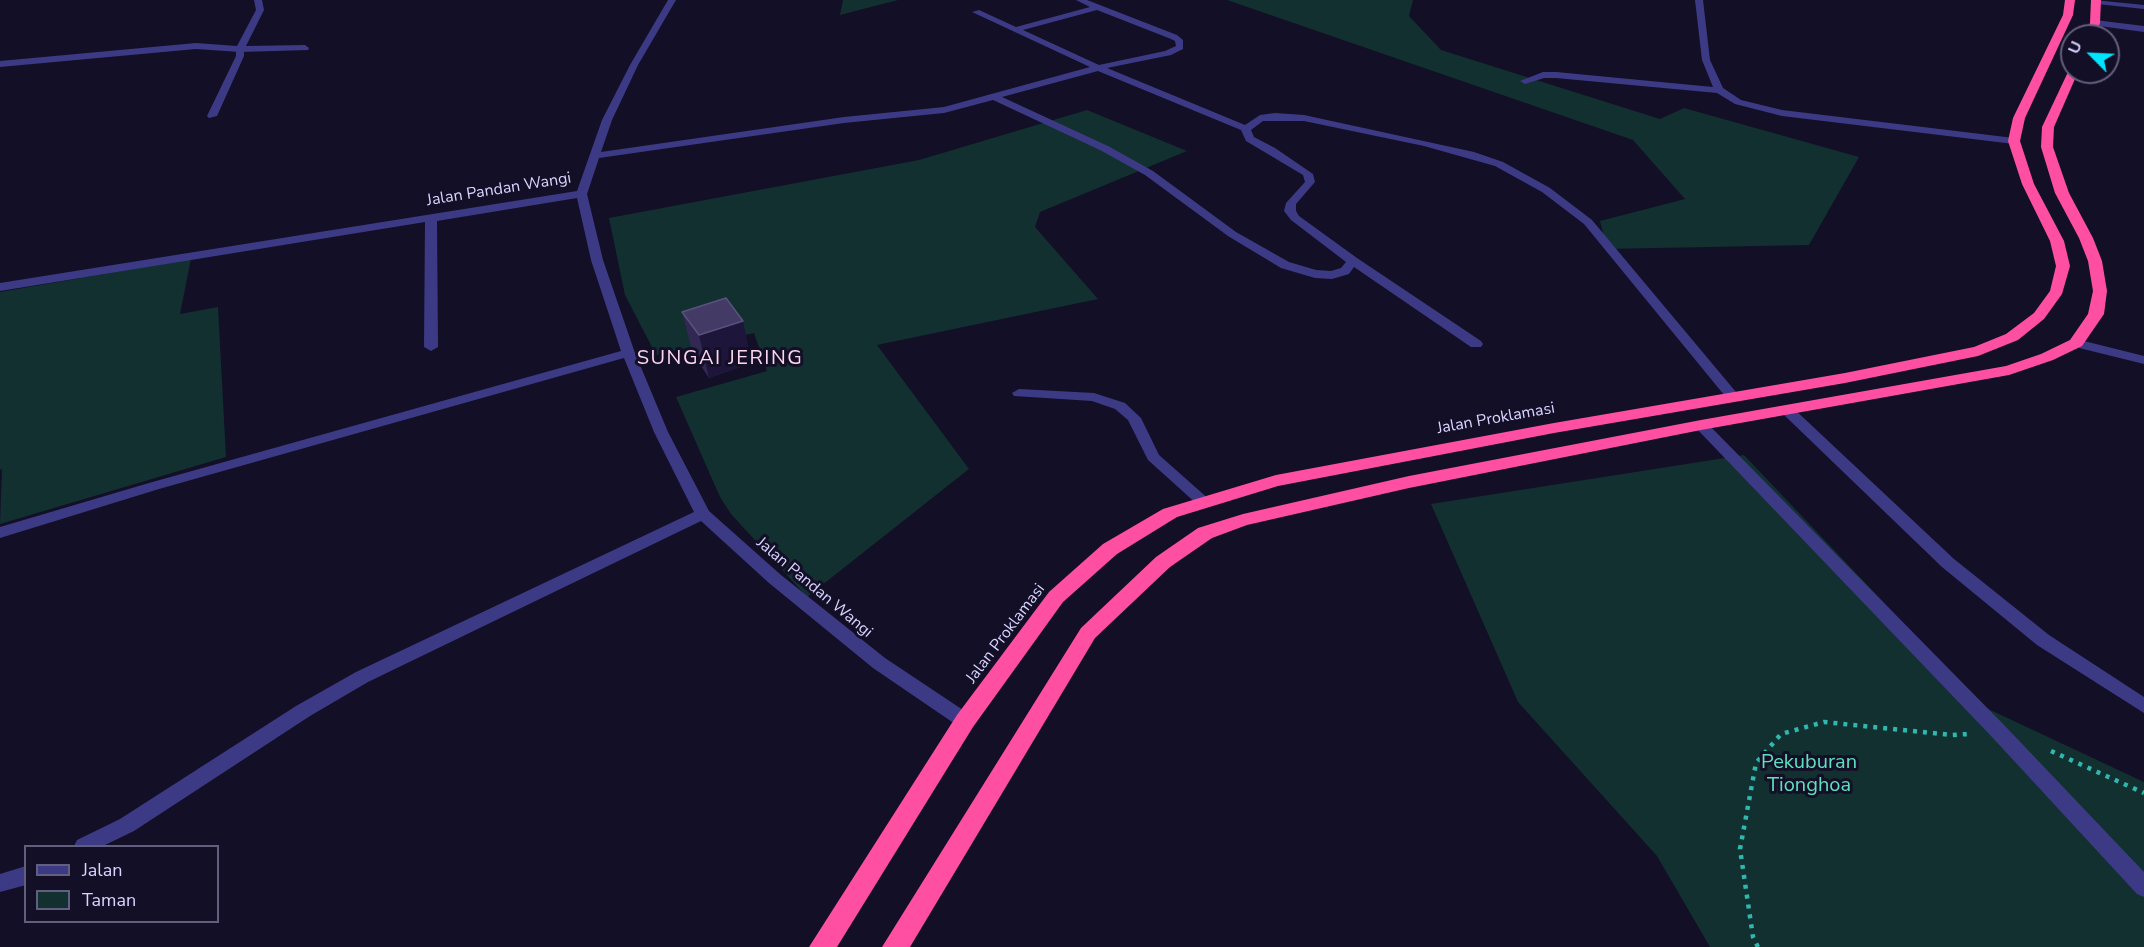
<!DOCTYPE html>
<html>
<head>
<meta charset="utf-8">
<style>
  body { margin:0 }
  #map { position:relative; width:2144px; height:947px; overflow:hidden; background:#130f26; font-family:"Nunito Sans",sans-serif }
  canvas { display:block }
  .legend { position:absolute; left:24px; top:845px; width:195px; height:78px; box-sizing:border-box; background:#130f26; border:2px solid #625e7d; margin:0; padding:8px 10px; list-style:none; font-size:18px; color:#d9d4ff }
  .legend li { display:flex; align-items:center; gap:12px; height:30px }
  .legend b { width:30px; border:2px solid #625e7d }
  .north { position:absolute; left:2060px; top:24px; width:60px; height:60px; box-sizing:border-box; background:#130f26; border:2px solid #625e7d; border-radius:50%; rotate:294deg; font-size:16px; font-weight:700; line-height:24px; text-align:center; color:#d9d4ff }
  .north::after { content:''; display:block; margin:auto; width:21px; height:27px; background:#00e5ff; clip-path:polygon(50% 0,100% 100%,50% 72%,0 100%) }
</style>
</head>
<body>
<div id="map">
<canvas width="2144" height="947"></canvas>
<ul class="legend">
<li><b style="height:8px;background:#3d3a85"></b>Jalan</li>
<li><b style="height:16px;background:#12302f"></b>Taman</li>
</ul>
<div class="north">U</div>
</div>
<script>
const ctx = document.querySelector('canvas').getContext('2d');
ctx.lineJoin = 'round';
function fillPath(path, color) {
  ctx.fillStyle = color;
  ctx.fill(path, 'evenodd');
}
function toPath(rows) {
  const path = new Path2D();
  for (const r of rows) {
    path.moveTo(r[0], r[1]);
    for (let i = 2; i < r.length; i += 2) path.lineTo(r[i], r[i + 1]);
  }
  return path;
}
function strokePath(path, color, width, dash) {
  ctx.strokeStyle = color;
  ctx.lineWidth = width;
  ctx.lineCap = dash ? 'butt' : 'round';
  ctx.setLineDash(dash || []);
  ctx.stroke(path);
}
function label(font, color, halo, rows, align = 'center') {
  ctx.font = font + ' "Nunito Sans",sans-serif';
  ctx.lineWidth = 6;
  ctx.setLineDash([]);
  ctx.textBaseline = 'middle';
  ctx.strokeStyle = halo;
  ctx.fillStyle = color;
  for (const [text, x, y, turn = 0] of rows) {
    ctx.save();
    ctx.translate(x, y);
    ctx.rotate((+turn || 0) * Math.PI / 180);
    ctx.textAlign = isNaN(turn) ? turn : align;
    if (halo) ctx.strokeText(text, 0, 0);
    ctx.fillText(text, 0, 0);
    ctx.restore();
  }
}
const green = toPath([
  [843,0,898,0,840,15],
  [1227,0,1413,0,1409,16,1441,50,1660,119,1684,108,1859,157,1809,245,1607,249,1600,221,1685,199,1633,140],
  [1087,110,1187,151,1040,212,1035,227,1098,299,877,345,969,469,807,597,731,514,720,497,676,397,767,371,754,333,656,355,625,295,609,218,919,160],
  [191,259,180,314,218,307,226,457,0,524,2,469,0,470,0,292],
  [1744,455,1982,706,2144,782,2144,947,1710,947,1657,856,1518,702,1431,504]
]);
const path = toPath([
  [2051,751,2144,793],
  [1758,947,1753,937,1740,849,1756,763,1781,734,1824,722,1952,735,1969,734]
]);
const lane = toPath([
  [2094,0,2144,5,2144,9,2097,4,2093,2,2094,0],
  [240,46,244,49,244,56,217,116,209,118,207,116,236,56,236,49,240,46],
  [1701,421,1706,422,2006,727,2144,872,2144,897,2137,894,1992,737,1696,428,1694,425,1701,421]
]);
const street = toPath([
  [254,0,262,0,264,10,246,46,305,45,309,48,308,50,240,52,196,49,0,67,0,61,196,43,237,46,256,10,254,0],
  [668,0,676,0,638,65,612,120,601,152,844,117,944,107,1090,67,972,12,979,10,1016,27,1090,7,1076,0,1087,0,1177,35,1183,40,1183,49,1171,55,1107,68,1245,125,1260,115,1275,113,1304,115,1474,152,1503,162,1550,188,1592,220,1741,398,1739,401,1729,401,1584,224,1542,192,1495,166,1424,146,1304,121,1263,121,1251,130,1254,137,1275,148,1313,174,1315,182,1296,204,1296,211,1299,216,1357,258,1481,341,1483,344,1481,347,1471,347,1354,267,1349,274,1332,279,1315,278,1281,268,1228,236,1145,175,1100,150,993,100,944,113,844,123,599,158,587,194,603,260,635,353,668,432,709,511,781,575,885,658,972,716,974,721,972,726,965,728,958,726,873,668,769,583,701,521,368,682,310,716,134,831,103,846,74,846,77,840,120,819,296,706,356,672,694,512,654,432,624,358,159,489,0,538,0,527,149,483,621,351,591,260,577,198,437,221,438,347,431,351,424,347,425,222,0,291,0,283,577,191,602,120,630,65,668,0],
  [1097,10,1171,39,1175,41,1176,46,1165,51,1099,65,1023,30,1097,10],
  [1098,71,1241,130,1246,141,1303,175,1305,182,1286,203,1284,211,1291,220,1346,262,1341,268,1331,271,1316,270,1289,262,1236,232,1153,171,1108,146,1002,97,1098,71],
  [1695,0,1703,0,1710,60,1723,88,1741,100,1782,110,2014,138,2019,141,2014,144,1782,116,1735,104,1717,93,1556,78,1544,78,1525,84,1520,81,1543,72,1556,72,1713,87,1702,60,1695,0],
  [2095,20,2144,26,2144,32,2092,25,2092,21,2095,20],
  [2076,339,2144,356,2144,364,2071,346,2069,343,2076,339],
  [1019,389,1094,393,1125,403,1141,418,1159,455,1211,501,1203,506,1198,505,1148,460,1128,420,1115,409,1092,401,1014,396,1012,393,1019,389],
  [1787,406,1792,407,1954,559,2049,635,2144,697,2144,713,2037,645,1942,567,1782,413,1780,410,1782,407,1787,406],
  [26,866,26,885,0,892,0,874,26,866]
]);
const highway = toPath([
  [2065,0,2075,0,2073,15,2025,118,2020,141,2034,184,2064,241,2070,266,2062,294,2044,319,2018,340,1978,356,1845,383,1554,433,1278,486,1177,517,1117,554,1063,602,973,727,837,947,809,947,957,715,1049,592,1103,544,1163,509,1276,475,1554,423,1845,373,1974,347,2006,334,2034,313,2050,291,2056,266,2050,241,2022,184,2008,141,2013,118,2063,15,2065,0],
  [2091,0,2101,0,2100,23,2094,36,2084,36,2090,23,2091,0],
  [2072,69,2072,72,2078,72,2054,127,2053,147,2069,193,2093,238,2102,261,2107,291,2104,314,2082,346,2053,360,2009,375,1701,430,1409,488,1247,525,1212,538,1170,567,1095,638,910,947,882,947,1081,628,1156,557,1198,528,1243,514,1409,476,1701,420,2006,366,2041,354,2070,340,2088,314,2093,291,2088,261,2079,238,2055,193,2041,147,2042,127,2068,72,2072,69]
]);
const wall = toPath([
  [682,312,752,363,709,378,693,354]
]);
const shadedWall = toPath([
  [743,321,752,363,709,378,699,335]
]);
const building = toPath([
  [726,298,743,321,699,335,682,312,726,298]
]);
const streetNames = [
  ["Jalan Pandan Wangi",499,190,-9],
  ["Jalan Proklamasi",1496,419,-10],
  ["Jalan Pandan Wangi",814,588,40],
  ["Jalan Proklamasi",1006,634,-53]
];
const quarterNames = [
  ["SUNGAI JERING",720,359]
];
const nearParknames = [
  ["Pekuburan",1809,763],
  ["Tionghoa",1809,786]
];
fillPath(green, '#12302f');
strokePath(path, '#2fb8b0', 4.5, [4, 6]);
fillPath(lane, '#3d3a85');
fillPath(street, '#3d3a85');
fillPath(highway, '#ff4fa3');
fillPath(wall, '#312854');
fillPath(shadedWall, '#1d163a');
fillPath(building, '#433a66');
strokePath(building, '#5a527e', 1.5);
label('16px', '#d9d4ff', '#130f26', streetNames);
ctx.letterSpacing = '1.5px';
label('20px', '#ffd6f0', '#130f26', quarterNames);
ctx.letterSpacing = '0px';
label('20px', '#5fe0c0', '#130f26', nearParknames);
</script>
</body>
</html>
